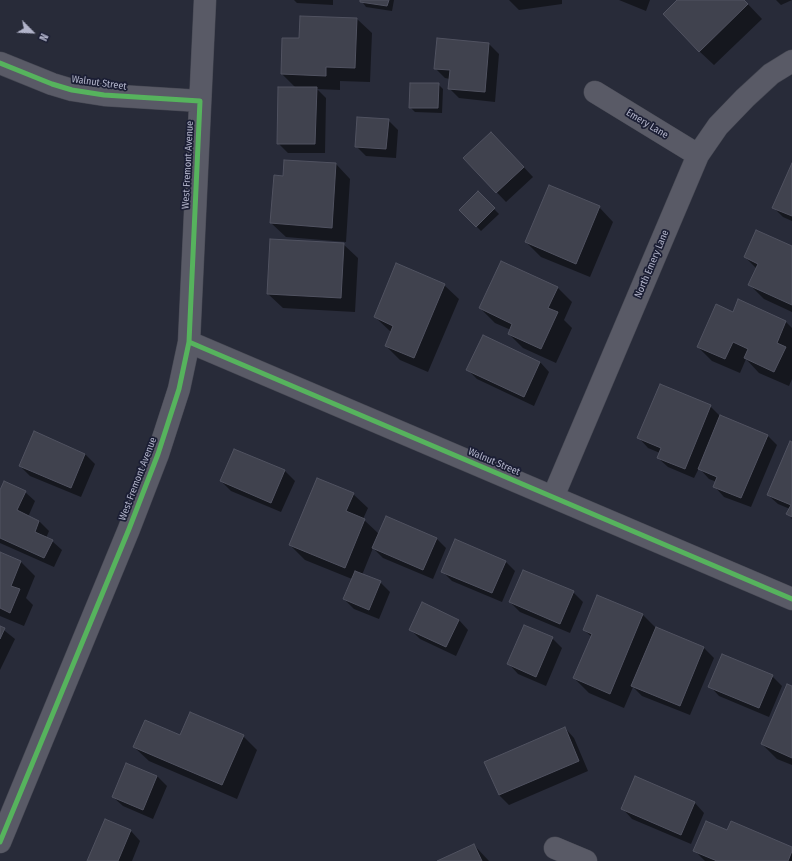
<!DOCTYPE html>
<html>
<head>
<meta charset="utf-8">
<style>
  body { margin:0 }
  #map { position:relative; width:792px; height:861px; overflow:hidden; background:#282b39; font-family:"Fira Sans Condensed",sans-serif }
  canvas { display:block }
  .north { position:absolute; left:12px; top:12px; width:40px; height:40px; -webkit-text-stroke:3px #1b1e34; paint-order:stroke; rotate:114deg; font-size:11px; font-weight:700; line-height:16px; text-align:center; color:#b2b4ca }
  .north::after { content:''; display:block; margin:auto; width:14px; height:18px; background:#b2b4ca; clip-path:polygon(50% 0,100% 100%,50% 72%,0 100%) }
</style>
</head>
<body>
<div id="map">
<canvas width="792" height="861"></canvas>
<div class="north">N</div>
</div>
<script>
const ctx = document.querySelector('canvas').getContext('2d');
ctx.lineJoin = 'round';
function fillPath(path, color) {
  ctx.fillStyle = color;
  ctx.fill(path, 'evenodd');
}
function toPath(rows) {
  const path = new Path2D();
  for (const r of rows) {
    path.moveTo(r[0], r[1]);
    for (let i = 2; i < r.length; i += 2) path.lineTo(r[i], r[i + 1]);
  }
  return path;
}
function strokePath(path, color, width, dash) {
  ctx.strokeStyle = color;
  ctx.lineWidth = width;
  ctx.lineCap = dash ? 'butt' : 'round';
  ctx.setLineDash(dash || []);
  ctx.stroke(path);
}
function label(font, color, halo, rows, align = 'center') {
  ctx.font = font + ' "Fira Sans Condensed",sans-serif';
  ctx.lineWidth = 3.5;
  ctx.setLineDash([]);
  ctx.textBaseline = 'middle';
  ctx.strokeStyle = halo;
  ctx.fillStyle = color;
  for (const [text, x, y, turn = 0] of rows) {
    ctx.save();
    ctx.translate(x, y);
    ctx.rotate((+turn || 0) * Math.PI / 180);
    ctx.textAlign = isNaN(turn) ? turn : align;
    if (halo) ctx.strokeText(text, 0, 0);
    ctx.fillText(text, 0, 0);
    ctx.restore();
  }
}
const shadow = toPath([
  [294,0,333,0,333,5,297,3],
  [361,0,394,0,392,11,366,7],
  [509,0,562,0,562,4,519,10],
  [619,0,650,0,646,11],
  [679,0,744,0,762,19,714,65,699,51],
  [776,0,792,0,781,5],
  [301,17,357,19,372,33,370,82,340,81,340,90,317,89,326,98,325,153,288,153,278,143,296,88,282,74,300,39],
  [438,39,489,44,499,54,495,102,459,98,449,88,450,79,445,78,435,68],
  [438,84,443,89,442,113,415,112,410,107],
  [388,120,398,130,396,158,366,156,356,146],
  [501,143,533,177,506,202,464,158],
  [336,164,350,179,346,242,286,237,271,223],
  [792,165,792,221,783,217,774,208],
  [478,193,499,214,481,231,460,210],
  [599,207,613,222,590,277,541,257,526,242],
  [343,244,358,258,355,312,283,308,268,294],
  [792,247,792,312,764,299,750,285,757,269,745,257],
  [501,263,558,288,572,302,564,320,572,328,556,363,523,348,509,334,511,330,495,323,480,308],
  [444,285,459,299,428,372,400,360,386,346,392,333,375,317],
  [738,301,786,322,792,328,792,379,789,386,759,373,746,359,740,373,712,361,698,347,733,313],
  [540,362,549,372,534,406,477,379,467,369],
  [710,406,720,416,767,435,777,445,751,507,724,497,715,487,717,482,709,479,699,468,694,478,668,467,658,458,660,453,648,448,639,438],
  [34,433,85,454,95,464,81,497,30,476,20,466],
  [792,443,792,519,788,514,790,509,778,504,768,495],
  [235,450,285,471,295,481,281,512,231,491,221,481],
  [0,492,25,492,35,501,28,517,39,521,49,531,46,538,52,541,62,550,54,567,0,543],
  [353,494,368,508,363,519,379,534,436,538,446,548,433,579,383,558,373,548,362,575,380,582,390,592,379,619,354,609,344,599,352,579,305,560,290,545],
  [0,553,21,562,35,576,26,598,33,605,24,626,0,616],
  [505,561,515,571,502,602,452,581,442,571],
  [573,592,583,602,570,633,520,612,510,602],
  [598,596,643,615,656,628,704,648,714,658,690,715,642,696,633,687,624,708,589,693,574,678,592,637,584,630],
  [459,620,468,630,456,656,420,639,410,629],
  [0,627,15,639,0,670],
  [552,638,562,648,546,686,518,674,509,664],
  [723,656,772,676,782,686,769,717,719,696,710,686],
  [792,687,792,765,777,759,762,744],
  [565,728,574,738,588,771,509,805,499,795],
  [243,736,257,750,237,799,149,761,134,747,181,737],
  [157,776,167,786,153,819,123,806,113,797],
  [695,803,704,813,691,844,632,819,623,809],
  [131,831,140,841,132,861,88,861],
  [728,831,792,848,792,861,705,861,695,851],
  [474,845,489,861,439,861]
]);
const building = toPath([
  [360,0,389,0,387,6,360,2,360,0],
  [677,0,744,0,748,4,699,52,663,14,677,0],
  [300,16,357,18,355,68,326,67,326,76,281,74,282,38,299,38,300,16],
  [437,38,489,43,485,92,448,89,450,70,434,69,437,38],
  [410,83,439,83,438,108,409,108,410,83],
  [278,87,317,87,315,144,277,144,278,87],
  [357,117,389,119,386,149,355,147,357,117],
  [491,132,524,167,496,193,463,158,491,132],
  [284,160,336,163,332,228,270,223,274,175,283,176,284,160],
  [792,163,792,216,772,208,792,163],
  [549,185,600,206,576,264,525,242,549,185],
  [478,191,495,208,476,227,459,210,478,191],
  [756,230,792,246,792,305,748,285,758,264,744,257,756,230],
  [270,239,344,243,341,298,267,294,270,239],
  [501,261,558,287,548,308,558,312,541,349,508,334,512,324,479,308,501,261],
  [396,263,445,284,414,358,385,346,393,326,374,317,396,263],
  [738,299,786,321,777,343,786,347,774,372,744,358,748,349,733,342,725,359,697,347,716,304,733,312,738,299],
  [483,335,540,362,524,397,466,370,483,335],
  [660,384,711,405,685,469,657,458,661,448,637,438,660,384],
  [720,415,768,435,741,498,713,487,717,477,698,469,720,415],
  [34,431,85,454,71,488,19,466,34,431],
  [790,441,792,442,792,517,786,514,791,505,767,495,790,441],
  [234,449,285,470,271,503,220,481,234,449],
  [317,478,354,493,346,511,365,519,345,568,289,545,317,478],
  [4,481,26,491,17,510,39,521,35,532,53,540,44,558,0,538,0,490,4,481],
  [386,516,437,538,423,570,372,548,386,516],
  [455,539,506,561,492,593,441,572,455,539],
  [0,552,21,561,11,586,20,589,10,613,0,608,0,552],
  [523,570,574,591,560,624,509,602,523,570],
  [355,571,381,581,369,610,343,599,355,571],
  [597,595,643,614,610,694,573,678,592,634,583,630,597,595],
  [422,602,459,620,446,647,409,630,422,602],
  [524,625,553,637,536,677,507,664,524,625],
  [0,626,5,628,0,639,0,626],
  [656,627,704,647,680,706,631,686,656,627],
  [722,654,773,675,759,708,708,687,722,654],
  [787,684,792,686,792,758,761,744,787,684],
  [190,712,244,735,222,785,133,747,145,720,180,735,190,712],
  [565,727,579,761,499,795,484,762,565,727],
  [126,763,157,776,143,810,112,797,126,763],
  [635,776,695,802,681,835,621,809,635,776],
  [105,819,131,830,118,861,87,861,105,819],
  [706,821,727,830,731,821,792,847,792,851,788,861,717,861,693,851,706,821],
  [474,844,482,861,437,861,474,844]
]);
const minor = toPath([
  [0,63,52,84,72,90,104,95,200,101],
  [595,92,698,155],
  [189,342,792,599],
  [553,497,698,155,718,126,745,98,771,74,792,61],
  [0,842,129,529,158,454,179,389,189,342,205,0],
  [555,848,586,861]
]);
const cycleway = toPath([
  [0,63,52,84,72,90,104,95,200,101,189,342,179,389,158,454,129,529,0,842],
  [189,342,792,599]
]);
const streetNames = [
  ["Walnut Street",99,83,8],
  ["Emery Lane",647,124,31],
  ["West Fremont Avenue",188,165,-87],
  ["North Emery Lane",652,264,-67],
  ["Walnut Street",494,462,23],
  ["West Fremont Avenue",138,479,-69]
];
fillPath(shadow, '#0007');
fillPath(building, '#40424e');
strokePath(building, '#505260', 1);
strokePath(minor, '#454752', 23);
strokePath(minor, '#595a66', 22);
strokePath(cycleway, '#56b35d', 5);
label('10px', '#b2b4ca', '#1b1e34', streetNames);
</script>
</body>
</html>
